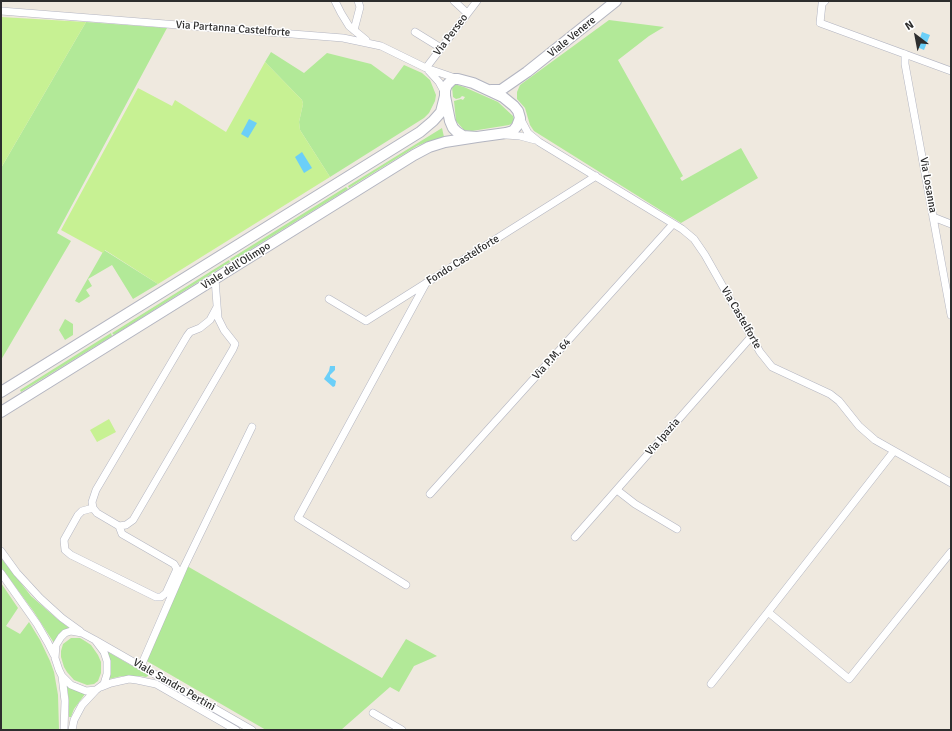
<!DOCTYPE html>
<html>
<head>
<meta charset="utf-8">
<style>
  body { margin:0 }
  #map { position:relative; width:952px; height:731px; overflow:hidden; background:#efe9df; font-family:Signika,sans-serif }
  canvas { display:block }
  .frame { position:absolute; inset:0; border:2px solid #2d2d2d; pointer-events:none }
  .north { position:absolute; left:896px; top:16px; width:40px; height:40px; -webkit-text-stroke:3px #fff; paint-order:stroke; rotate:328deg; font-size:11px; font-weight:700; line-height:16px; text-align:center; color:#2d2d2d }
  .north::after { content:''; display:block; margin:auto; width:14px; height:18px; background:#2d2d2d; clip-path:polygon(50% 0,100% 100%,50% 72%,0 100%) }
</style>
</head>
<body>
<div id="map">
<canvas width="952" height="731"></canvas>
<div class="frame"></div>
<div class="north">N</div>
</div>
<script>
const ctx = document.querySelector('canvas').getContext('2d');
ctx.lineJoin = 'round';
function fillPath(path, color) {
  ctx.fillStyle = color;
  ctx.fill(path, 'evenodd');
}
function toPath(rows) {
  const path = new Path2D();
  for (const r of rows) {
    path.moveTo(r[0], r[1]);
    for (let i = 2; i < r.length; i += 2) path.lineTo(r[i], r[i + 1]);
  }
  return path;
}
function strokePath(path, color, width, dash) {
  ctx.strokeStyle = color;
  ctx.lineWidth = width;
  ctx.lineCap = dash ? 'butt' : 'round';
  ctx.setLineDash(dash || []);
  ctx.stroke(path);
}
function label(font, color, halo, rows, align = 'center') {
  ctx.font = font + ' Signika,sans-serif';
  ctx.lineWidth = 3;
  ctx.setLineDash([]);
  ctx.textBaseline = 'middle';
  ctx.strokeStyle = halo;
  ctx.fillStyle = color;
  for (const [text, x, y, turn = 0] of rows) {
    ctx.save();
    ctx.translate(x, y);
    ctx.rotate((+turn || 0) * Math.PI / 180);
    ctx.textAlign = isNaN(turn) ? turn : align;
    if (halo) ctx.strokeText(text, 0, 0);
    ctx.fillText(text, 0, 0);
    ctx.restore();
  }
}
const green = toPath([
  [609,20,664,27,649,36,618,60,683,176,680,178,682,181,741,148,758,178,681,223,534,131,530,125,525,108,517,99,517,92,520,85],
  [86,22,167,28,57,233,71,241,1,360,1,168],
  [271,52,304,73,327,53,371,64,393,80,404,65,422,73,430,80,436,95,435,101,429,113,424,118,330,177,300,130,299,122,303,104,302,100,265,62],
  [454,84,464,87,498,102,513,116,514,119,514,122,509,125,472,131,464,130,456,121,454,101,461,99,463,100,465,97,462,96,460,98,456,99,453,97,452,87],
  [442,128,444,137,424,143,417,146,349,188,348,186],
  [346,187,348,189,232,261,230,259],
  [104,250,158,284,133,299,112,265,88,279,92,286,86,290,90,296,79,303,75,301],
  [229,260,230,262,114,335,112,333],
  [65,319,73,324,73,335,65,340,59,330],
  [111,333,112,336,21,392,20,390],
  [1,558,31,596,56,618,69,628,54,643,34,612,1,567],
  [187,566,382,678,406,639,437,656,414,666,399,692,390,687,341,730,266,730,145,660],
  [1,583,18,608,6,626,20,634,29,622,40,640,50,661,54,672,58,695,59,730,1,730],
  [71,638,80,638,85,641,91,645,98,655,101,662,101,673,98,681,94,684,87,685,74,680,67,672,64,667,61,657,61,651,63,644],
  [108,652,148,675,148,676,146,677,140,676,122,676,109,679,107,653],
  [68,685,85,694,74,709,71,717,69,717,69,701,67,687]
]);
const pitch = toPath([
  [1,17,86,22,1,168],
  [265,62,302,100,303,104,299,122,300,130,330,177,158,284,105,250,103,253,61,230,138,88,172,106,175,100,226,132],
  [109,419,116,432,97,442,90,430]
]);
const water = toPath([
  [922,32,930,35,924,50,917,47],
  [249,119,257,123,248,138,241,134],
  [302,152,312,168,304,173,295,157],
  [330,366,335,366,335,370,330,375,330,377,336,381,335,386,333,387,324,379,329,371]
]);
const street = toPath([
  [335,1,341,13,349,26,366,40],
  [454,1,467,13],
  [825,1,822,4,820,23,951,71],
  [1,11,343,38,381,46,426,68,458,79],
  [354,30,360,7,358,1],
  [415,32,441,48],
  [905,54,905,64,951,315],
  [426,68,477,1],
  [429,71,439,82,445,93],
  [520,118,528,133,539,142,682,229,694,239,705,255,760,352,772,367,830,394,839,401,859,426,875,440,951,483],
  [506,135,520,136,535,140],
  [933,217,951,224],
  [215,279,218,318,224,330,235,344,233,349,133,520,126,525,119,526,97,513,93,508,92,502,96,490,187,336,190,332,200,328,210,320,217,307],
  [329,299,366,321,596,176],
  [894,451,768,612,849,679,951,552],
  [617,490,635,504,677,529],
  [430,494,673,224],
  [93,508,82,511,78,515,64,540,65,550,71,555,156,597,161,597,166,593,177,569,174,564,122,534,119,526],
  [575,537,751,337],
  [1,551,17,573,40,598,62,618,80,631],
  [1,573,37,624,48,643,54,655],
  [406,585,298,518,426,283],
  [71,631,82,633,95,640,104,652,107,661,107,674,104,684,96,690,86,691,71,685,62,676,59,670,55,658,56,645,61,637,65,633,71,631],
  [95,640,252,730],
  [141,666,184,567,252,427],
  [62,676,65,701,64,730],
  [711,684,768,612],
  [101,687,111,683,129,679,137,680,156,684,236,730],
  [373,713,402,730],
  [72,730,74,720,82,705,96,690]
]);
const secondary = toPath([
  [453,79,458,79,473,83,503,97,514,106,518,111,520,118,517,126,513,131,506,133,477,137,463,136,457,132,453,128,450,121,445,96,445,90,447,85,453,79],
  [491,90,501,90,527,72,616,1],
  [1,392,420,132,433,121,441,112,445,96],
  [1,412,414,155,429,147,445,142,477,137]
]);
const streetNames = [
  ["Via Partanna Castelforte",233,29,4],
  ["Via Perseo",451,35,-53],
  ["Viale Venere",572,37,-39],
  ["Via Losanna",928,185,80],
  ["Fondo Castelforte",463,260,-32],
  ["Viale dell'Olimpo",236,266,-32],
  ["Via Castelforte",741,318,60],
  ["Via P.M. 64",552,359,-48],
  ["Via Ipazia",663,437,-49],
  ["Viale Sandro Pertini",174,685,30]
];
fillPath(green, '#b2e998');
fillPath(pitch, '#c7f193');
fillPath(water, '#6bcff8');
strokePath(street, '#b3b5c1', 8);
strokePath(secondary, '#b3b5c1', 12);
strokePath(street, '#fff', 7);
strokePath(secondary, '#fff', 10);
label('11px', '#2d2d2d', '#fff', streetNames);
</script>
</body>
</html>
